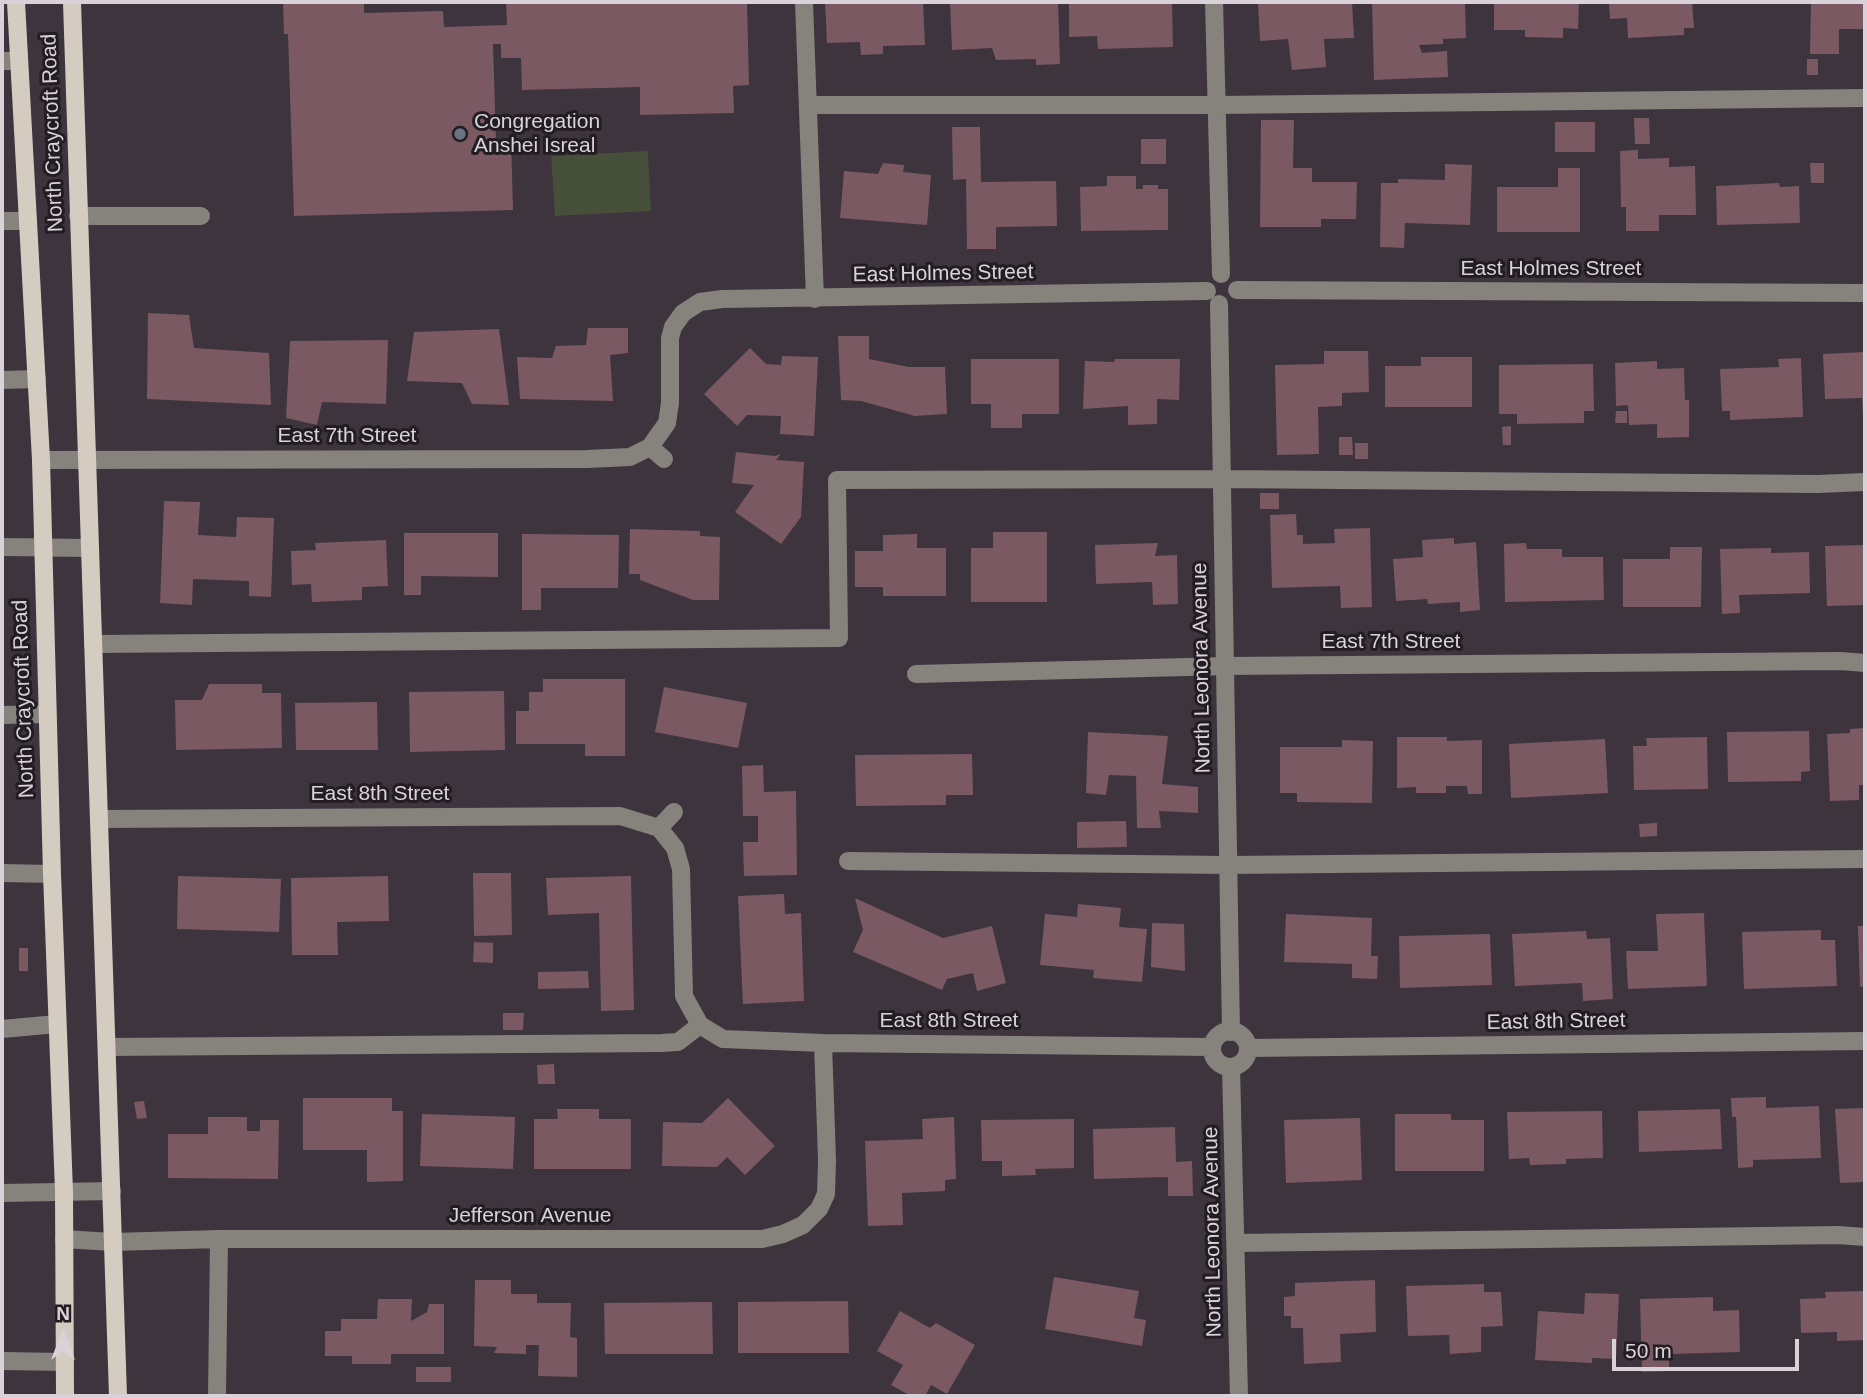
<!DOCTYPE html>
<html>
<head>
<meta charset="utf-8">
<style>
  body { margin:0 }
  #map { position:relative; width:1867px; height:1398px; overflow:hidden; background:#3d343e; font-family:Helvetica,sans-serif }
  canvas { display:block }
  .frame { position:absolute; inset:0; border:4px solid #d9d2d9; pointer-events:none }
  .north { position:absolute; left:28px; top:1300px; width:70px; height:70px; -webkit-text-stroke:5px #221d22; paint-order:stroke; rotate:0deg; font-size:19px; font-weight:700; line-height:28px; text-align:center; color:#d9d2d9 }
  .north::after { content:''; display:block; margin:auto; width:24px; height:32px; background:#d9d2d9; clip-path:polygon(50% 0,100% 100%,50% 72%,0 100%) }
  .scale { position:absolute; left:1612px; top:1339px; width:187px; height:32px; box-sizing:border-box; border:4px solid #d9d2d9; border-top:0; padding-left:9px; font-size:21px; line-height:24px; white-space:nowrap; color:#d9d2d9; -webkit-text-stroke:5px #221d22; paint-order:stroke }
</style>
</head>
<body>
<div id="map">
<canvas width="1867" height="1398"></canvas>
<div class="frame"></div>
<div class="north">N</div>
<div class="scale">50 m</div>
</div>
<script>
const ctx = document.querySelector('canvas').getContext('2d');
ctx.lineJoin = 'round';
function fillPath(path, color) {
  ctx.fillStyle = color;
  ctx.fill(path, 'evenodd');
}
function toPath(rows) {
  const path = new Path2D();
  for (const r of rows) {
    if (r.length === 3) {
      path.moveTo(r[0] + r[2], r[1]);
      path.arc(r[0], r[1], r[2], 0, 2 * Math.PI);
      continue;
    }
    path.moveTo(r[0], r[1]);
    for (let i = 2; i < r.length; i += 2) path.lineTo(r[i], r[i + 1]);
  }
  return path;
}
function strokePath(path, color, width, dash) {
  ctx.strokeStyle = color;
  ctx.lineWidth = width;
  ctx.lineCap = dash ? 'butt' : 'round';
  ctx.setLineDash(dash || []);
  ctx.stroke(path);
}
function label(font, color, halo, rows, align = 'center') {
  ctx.font = font + ' Helvetica,sans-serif';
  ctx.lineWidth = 6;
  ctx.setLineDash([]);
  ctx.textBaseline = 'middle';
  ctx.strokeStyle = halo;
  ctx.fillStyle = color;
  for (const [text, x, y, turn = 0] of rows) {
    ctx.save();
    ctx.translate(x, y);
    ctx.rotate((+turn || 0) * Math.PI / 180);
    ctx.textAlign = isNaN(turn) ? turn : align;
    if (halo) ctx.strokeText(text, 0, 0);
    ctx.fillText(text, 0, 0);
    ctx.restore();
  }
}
const green = toPath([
  [648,151,651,211,555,216,551,156]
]);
const building = toPath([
  [283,2,364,2,364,13,443,11,444,27,507,25,506,2,747,2,749,85,733,86,734,113,640,115,640,87,522,90,521,58,501,58,501,44,493,44,496,140,511,139,513,210,294,216,288,34,284,34],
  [825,2,923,2,925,45,883,46,883,54,861,55,860,42,827,43],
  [950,2,1058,2,1060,64,1036,65,1036,59,996,60,992,48,952,50],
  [1069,2,1172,2,1173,47,1098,49,1097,36,1069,37],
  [1258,2,1352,2,1354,38,1324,39,1326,67,1292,70,1288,39,1260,41],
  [1372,2,1465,2,1466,38,1443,39,1443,44,1419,45,1422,53,1447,51,1448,77,1374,80],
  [1494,2,1579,2,1578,29,1563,28,1563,38,1525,37,1525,30,1494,30],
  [1609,2,1692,2,1694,28,1684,28,1684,35,1628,38,1627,18,1610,19],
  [1811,2,1865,2,1865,29,1839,29,1839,54,1810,54],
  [1807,59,1818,59,1818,75,1807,75],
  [1634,118,1649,118,1650,144,1635,144],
  [1261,120,1294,120,1293,168,1312,168,1312,182,1357,182,1356,219,1321,219,1321,227,1260,227],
  [1555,122,1595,122,1595,152,1555,152],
  [952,127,980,127,981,182,1056,181,1057,226,996,227,996,249,967,249,966,179,953,180],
  [1141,139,1166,139,1166,164,1141,164],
  [1638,150,1638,159,1669,158,1669,167,1695,166,1696,215,1659,215,1659,231,1626,231,1626,207,1621,207,1620,151],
  [883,163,904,165,903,172,931,175,927,225,840,218,844,171,878,174],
  [1810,163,1824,163,1824,183,1811,183],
  [1445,164,1472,165,1470,225,1405,223,1404,248,1380,247,1381,183,1398,183,1398,179,1445,180],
  [1558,168,1580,168,1580,232,1497,232,1497,187,1558,187],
  [1107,176,1136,176,1136,189,1143,189,1143,185,1158,185,1158,189,1168,189,1168,230,1081,231,1080,187,1107,186],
  [1779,183,1780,187,1799,186,1800,223,1717,225,1716,186],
  [148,313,189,315,194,348,269,353,271,405,147,399],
  [588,328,628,328,628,353,610,355,613,401,520,399,517,357,552,358,556,346,586,345],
  [499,329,509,405,472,404,462,383,407,381,414,332],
  [838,336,869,336,869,359,909,367,945,367,947,414,915,416,861,401,841,400],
  [388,340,386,404,322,402,317,425,286,418,290,341],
  [750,348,766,364,781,365,782,356,818,357,814,436,780,434,781,416,747,415,737,426,704,394],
  [1324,351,1368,351,1369,392,1342,393,1342,406,1318,407,1319,454,1277,455,1275,365,1324,364],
  [1865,352,1865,418,1863,418,1862,398,1825,399,1823,354],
  [1421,357,1472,357,1472,407,1385,407,1385,366,1421,366],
  [1801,358,1803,417,1730,420,1730,411,1722,411,1720,369,1779,367,1778,359],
  [971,359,1059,359,1059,414,1022,414,1022,428,991,428,991,404,971,404],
  [1115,359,1180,359,1179,400,1157,399,1157,424,1128,425,1128,406,1083,409,1085,361,1114,362],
  [1657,361,1657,369,1684,368,1685,400,1689,400,1689,437,1657,438,1657,424,1629,425,1628,405,1616,406,1615,363],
  [1593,364,1594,411,1584,411,1584,423,1517,424,1517,414,1499,414,1499,365],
  [1616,411,1627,411,1627,423,1615,423],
  [1511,426,1511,445,1503,445,1502,427],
  [1339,437,1352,437,1353,455,1339,455],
  [1355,443,1368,443,1368,459,1355,459],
  [736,452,775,456,781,454,776,460,804,462,801,517,781,544,735,512,754,485,732,483],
  [1260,493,1279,493,1279,509,1260,509],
  [164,501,200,502,198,535,236,537,237,517,274,518,271,597,249,596,249,581,193,579,192,605,160,603],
  [1296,514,1297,535,1303,535,1303,544,1335,543,1334,529,1370,528,1372,607,1341,608,1340,586,1272,588,1270,515],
  [630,529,700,531,700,536,720,537,719,600,693,600,640,580,640,574,629,574],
  [993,532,1047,532,1047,602,971,602,971,548,993,548],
  [404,533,498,533,498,577,421,576,421,595,404,595],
  [522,534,619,535,618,588,541,588,541,610,522,610],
  [917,534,917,548,946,548,946,596,883,596,883,587,855,587,855,551,883,551,883,535],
  [1454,538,1454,544,1476,542,1480,610,1460,612,1460,602,1428,604,1427,599,1396,601,1393,559,1423,557,1422,540],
  [386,540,388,586,362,587,362,600,312,602,311,584,292,585,291,551,316,550,315,543],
  [1158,543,1155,556,1177,555,1178,604,1153,605,1152,582,1096,584,1095,545],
  [1526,543,1527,549,1562,549,1562,557,1603,557,1604,600,1505,602,1504,544],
  [1865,545,1865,605,1827,606,1825,546],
  [1670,547,1702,547,1701,607,1623,607,1623,559,1670,559],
  [1771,548,1771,553,1809,552,1810,593,1739,595,1740,613,1722,614,1720,549],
  [543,679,625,679,625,756,585,756,585,744,516,744,516,711,529,711,529,692,543,692],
  [209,684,262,684,262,693,281,693,282,748,176,750,175,700,202,700],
  [664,687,747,703,738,748,655,732],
  [504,691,505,750,410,752,409,692],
  [377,702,378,750,296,750,295,703],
  [1865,728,1865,785,1859,785,1859,800,1830,801,1827,734,1850,733,1850,729],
  [1809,731,1810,771,1801,772,1801,781,1728,782,1727,732],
  [1088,732,1168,736,1162,784,1198,787,1198,813,1159,811,1161,828,1137,828,1136,776,1109,775,1106,795,1086,793],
  [1397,737,1447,737,1447,741,1482,740,1482,794,1468,794,1467,786,1446,786,1446,793,1416,793,1416,787,1397,788],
  [1707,737,1708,789,1634,790,1633,746,1647,746,1646,738],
  [1605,739,1608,793,1511,798,1509,744],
  [1342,740,1373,741,1372,803,1297,802,1297,793,1280,793,1280,747,1342,747],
  [972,754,973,795,946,795,946,805,856,806,855,755],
  [763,765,764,792,796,791,797,875,744,876,743,842,758,842,758,816,743,816,742,766],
  [1126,821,1127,847,1077,848,1077,822],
  [1657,823,1657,836,1640,837,1639,824],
  [473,873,511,873,512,935,474,936],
  [178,876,281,879,279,932,177,929],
  [388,876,389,921,337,922,338,955,292,955,291,878],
  [631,876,634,1010,601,1011,599,913,548,915,546,878],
  [784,894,785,914,801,913,804,1001,743,1004,738,896],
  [855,898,943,938,992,926,1006,983,977,991,973,973,947,979,942,990,853,952,863,930],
  [1078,904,1121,908,1119,927,1147,929,1142,982,1093,978,1094,970,1040,965,1045,914,1077,917],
  [1704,913,1707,986,1628,989,1626,951,1658,951,1656,914],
  [1286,914,1372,918,1371,956,1378,956,1377,979,1352,978,1352,964,1284,962],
  [1152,923,1184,924,1185,971,1151,967],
  [1858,926,1865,926,1865,986,1860,987],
  [1821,930,1821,940,1835,940,1837,986,1744,989,1742,932],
  [1586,931,1587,939,1610,938,1613,999,1583,1001,1582,983,1515,986,1512,934],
  [1490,934,1492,985,1400,988,1399,936],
  [474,942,493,943,493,963,473,962],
  [19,948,28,948,28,971,19,971],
  [588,971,589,988,538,989,538,972],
  [503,1013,524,1013,523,1030,503,1030],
  [554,1064,555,1084,538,1084,537,1065],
  [1766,1097,1766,1108,1819,1106,1821,1158,1753,1160,1753,1167,1738,1168,1736,1117,1732,1117,1731,1098],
  [303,1098,392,1098,392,1111,403,1111,403,1181,367,1182,367,1150,303,1150],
  [728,1098,775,1146,745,1175,727,1157,717,1167,662,1166,663,1122,702,1123],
  [144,1101,147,1118,137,1119,134,1102],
  [1865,1108,1865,1182,1840,1183,1835,1109],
  [557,1109,599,1109,599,1119,631,1119,631,1169,534,1169,534,1119,558,1119],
  [1720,1109,1722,1149,1639,1152,1638,1111],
  [1602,1111,1603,1158,1566,1159,1566,1164,1530,1165,1529,1158,1509,1159,1507,1112],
  [422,1114,515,1117,513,1169,420,1166],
  [1395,1114,1451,1114,1451,1120,1484,1120,1484,1171,1395,1171],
  [208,1117,247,1117,247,1131,260,1131,260,1120,279,1120,278,1179,168,1178,168,1134,208,1134],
  [954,1117,956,1179,945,1180,945,1191,902,1193,903,1225,868,1226,865,1141,923,1139,922,1119],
  [1360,1118,1362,1180,1286,1183,1284,1120],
  [1074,1119,1074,1168,1035,1169,1036,1175,1002,1176,1002,1161,982,1161,981,1120],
  [1175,1127,1176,1162,1192,1161,1193,1196,1168,1196,1168,1177,1094,1179,1093,1129],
  [1054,1277,1139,1291,1134,1318,1146,1320,1142,1346,1045,1329],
  [475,1280,511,1280,511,1294,537,1294,537,1303,571,1303,570,1337,577,1338,577,1377,538,1376,539,1345,526,1345,526,1354,494,1353,497,1347,474,1346],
  [1375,1280,1376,1332,1340,1334,1341,1362,1304,1364,1303,1328,1291,1328,1291,1316,1284,1316,1284,1297,1295,1296,1295,1283],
  [1484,1284,1484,1292,1501,1292,1503,1326,1481,1327,1481,1352,1450,1354,1449,1335,1408,1336,1406,1286],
  [1865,1291,1865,1340,1837,1341,1837,1332,1801,1333,1800,1299,1826,1298,1825,1292],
  [1585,1293,1619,1294,1616,1359,1592,1358,1592,1363,1535,1360,1538,1311,1584,1314],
  [1713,1297,1713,1311,1739,1310,1740,1352,1669,1354,1669,1371,1642,1372,1640,1299],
  [378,1299,412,1299,411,1321,427,1312,429,1304,444,1304,444,1354,391,1354,391,1364,352,1364,352,1356,325,1356,325,1331,341,1331,341,1319,377,1319],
  [848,1301,849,1353,738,1353,738,1302],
  [712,1302,713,1354,605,1354,604,1303],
  [900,1311,930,1328,936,1323,975,1345,947,1394,931,1385,925,1396,911,1396,891,1385,903,1365,877,1351],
  [416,1367,451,1367,451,1382,416,1382]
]);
const minor = toPath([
  [804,2,815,299],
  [1214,2,1221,274],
  [2,61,19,61],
  [808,105,1216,105,1865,98],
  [78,216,201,216],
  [2,221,28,221],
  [1237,290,1865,293],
  [1219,304,1231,1032],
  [2,380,37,379],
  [664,459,650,447,667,423,670,403,670,338,673,327,683,313,700,302,722,299,1207,291],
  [41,460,587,459,630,457,650,447],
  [2,547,90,548],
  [93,644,839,638,837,480,1222,479,1818,484,1865,482],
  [916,674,1225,666,1841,661,1865,663],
  [2,715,47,714],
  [674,812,659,828,675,848,681,869,684,996,700,1025,723,1039,823,1043,1212,1047],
  [99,819,620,816,659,828],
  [848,861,1228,865,1865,859],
  [2,873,52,874],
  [2,1029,57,1024],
  [1230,1049,18],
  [107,1047,662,1043,678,1042,700,1025],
  [1248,1048,1865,1041],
  [1231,1067,1239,1396],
  [2,1193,112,1191],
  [64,1239,112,1242,219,1239,762,1239,783,1234,803,1225,819,1209,826,1194,827,1160,823,1043],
  [1236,1243,1838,1235,1865,1237],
  [2,1361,65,1362],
  [217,1396,219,1239]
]);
const major = toPath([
  [16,2,41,460,52,874,64,1191,65,1396],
  [72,2,118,1396]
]);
const markers = [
  [460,134,7,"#6b7280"]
];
const poiNames = [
  ["Congregation",474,122],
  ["Anshei Isreal",474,146]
];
const streetNames = [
  ["North Craycroft Road",53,133,-92],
  ["East Holmes Street",1551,269],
  ["East Holmes Street",943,274,-1],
  ["East 7th Street",347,436],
  ["East 7th Street",1391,642],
  ["North Leonora Avenue",1202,668,-91],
  ["North Craycroft Road",24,699,-92],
  ["East 8th Street",380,794],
  ["East 8th Street",949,1021],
  ["East 8th Street",1556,1022,-1],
  ["Jefferson Avenue",530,1216],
  ["North Leonora Avenue",1213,1232,-91]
];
fillPath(green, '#454f3a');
fillPath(building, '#7a5963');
strokePath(minor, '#86827c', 18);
strokePath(major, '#d4ccc0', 18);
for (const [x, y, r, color] of markers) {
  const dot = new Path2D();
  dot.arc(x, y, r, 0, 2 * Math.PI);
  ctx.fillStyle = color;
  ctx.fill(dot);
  strokePath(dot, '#221d22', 2.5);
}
label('21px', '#d9d2d9', '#221d22', poiNames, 'left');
label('21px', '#d9d2d9', '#221d22', streetNames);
</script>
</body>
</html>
